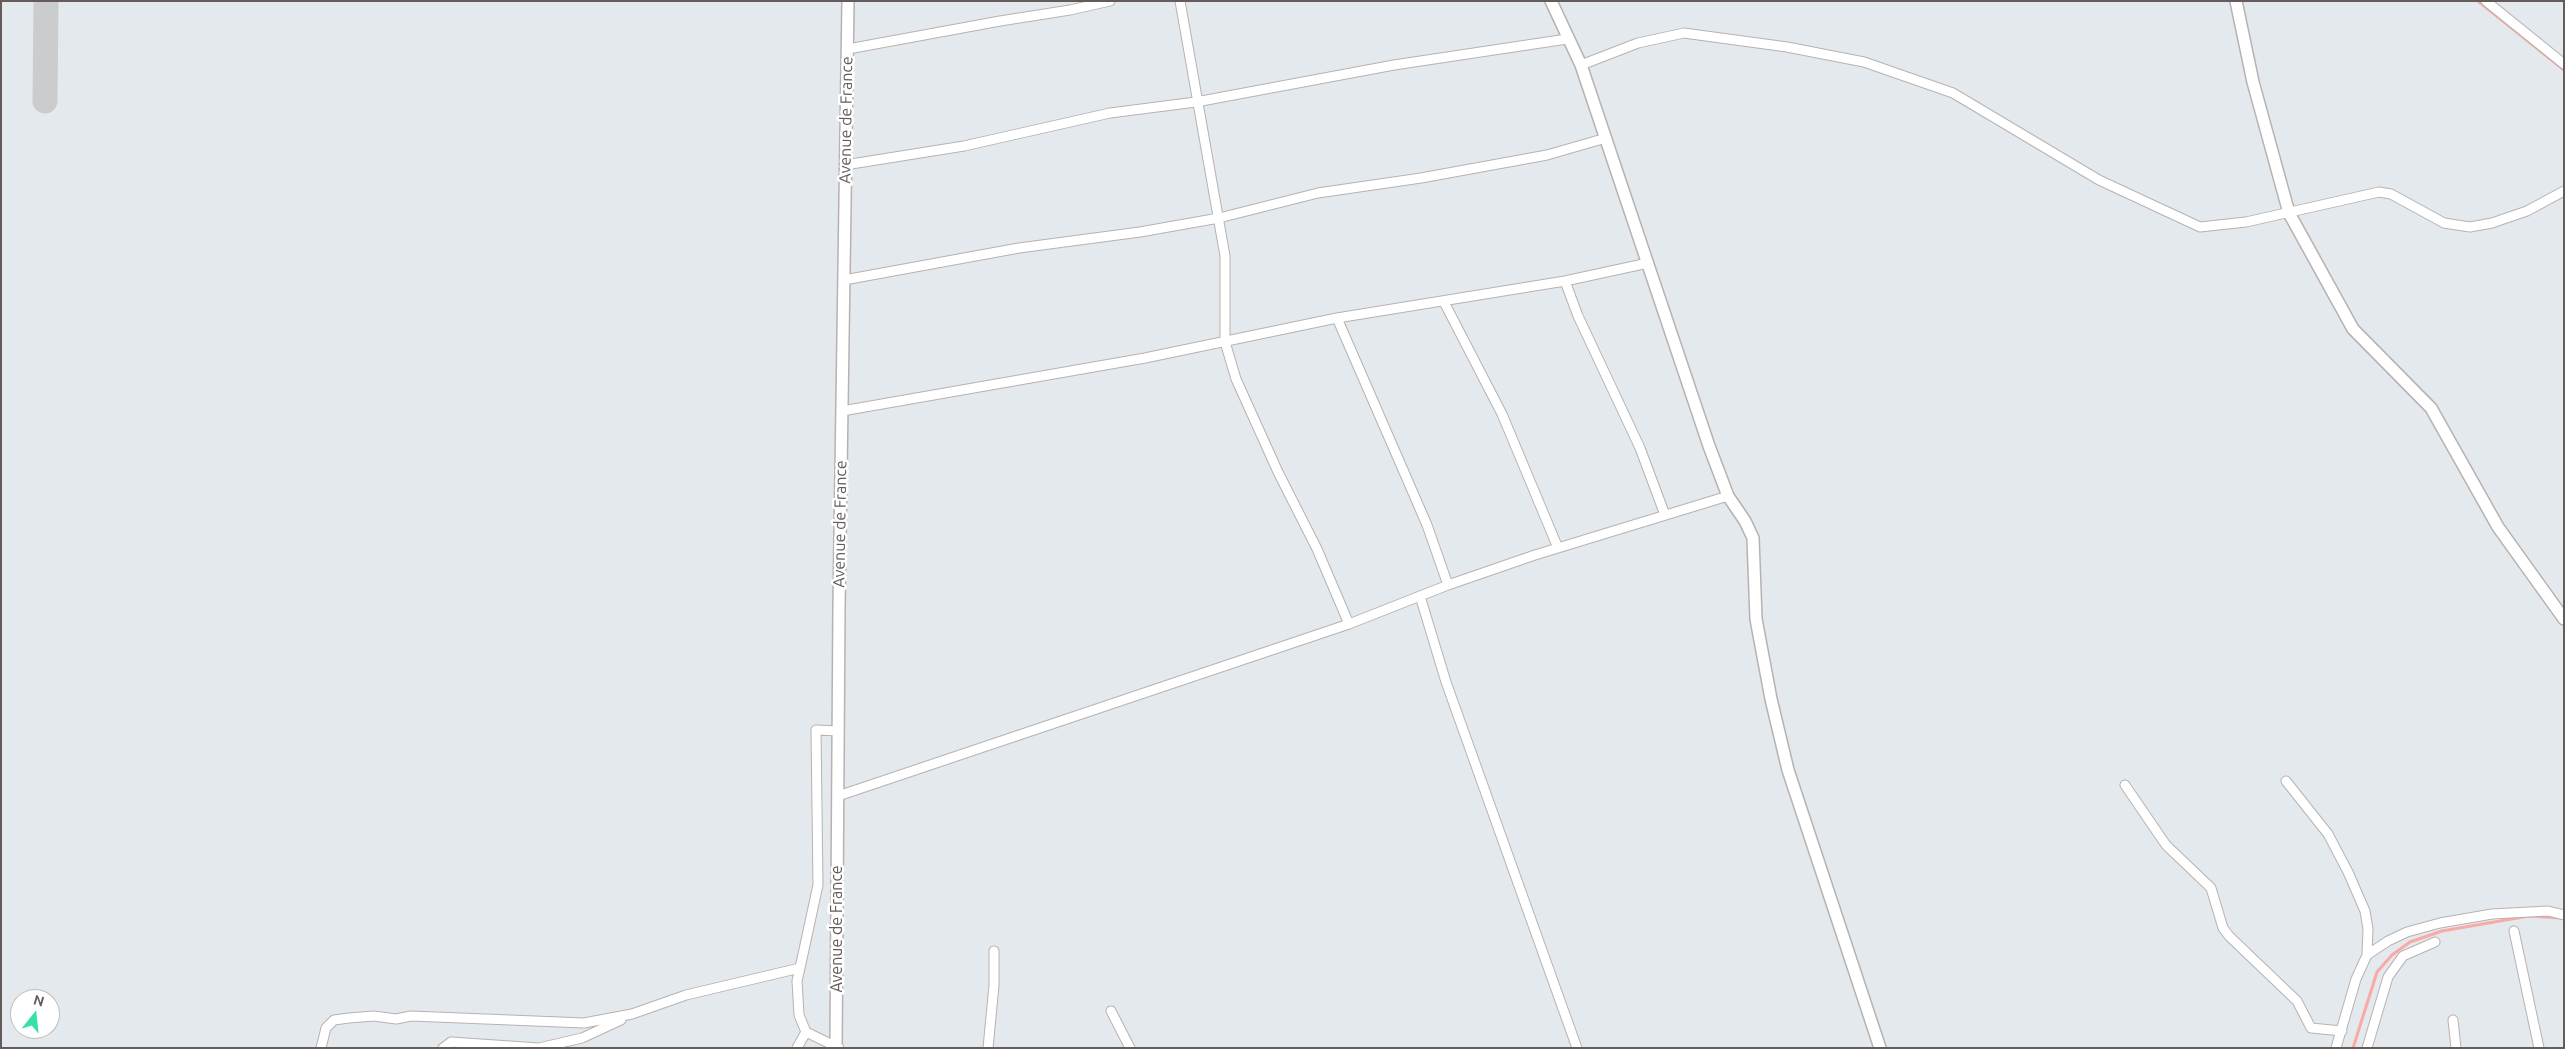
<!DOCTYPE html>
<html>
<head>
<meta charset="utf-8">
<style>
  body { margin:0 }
  #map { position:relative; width:2565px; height:1049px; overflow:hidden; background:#e3e9ed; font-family:Ubuntu,sans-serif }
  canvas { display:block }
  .frame { position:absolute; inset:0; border:2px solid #635c5b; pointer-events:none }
  .north { position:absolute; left:10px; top:989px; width:50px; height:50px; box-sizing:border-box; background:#fff; border:1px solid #c1bebd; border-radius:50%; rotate:16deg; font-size:14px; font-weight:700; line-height:20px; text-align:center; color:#635c5b }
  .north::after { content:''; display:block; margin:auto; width:18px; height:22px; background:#37dfab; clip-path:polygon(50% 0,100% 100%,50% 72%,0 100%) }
</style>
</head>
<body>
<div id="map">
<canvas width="2565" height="1049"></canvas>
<div class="frame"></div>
<div class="north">N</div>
</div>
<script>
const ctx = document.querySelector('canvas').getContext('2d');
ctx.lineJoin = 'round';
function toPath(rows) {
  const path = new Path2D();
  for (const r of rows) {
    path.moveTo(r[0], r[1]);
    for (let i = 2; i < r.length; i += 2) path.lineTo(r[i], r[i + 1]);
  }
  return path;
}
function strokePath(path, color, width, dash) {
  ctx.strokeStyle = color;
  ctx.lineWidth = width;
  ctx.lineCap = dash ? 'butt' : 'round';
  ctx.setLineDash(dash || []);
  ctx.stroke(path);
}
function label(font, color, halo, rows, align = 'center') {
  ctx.font = font + ' Ubuntu,sans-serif';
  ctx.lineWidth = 5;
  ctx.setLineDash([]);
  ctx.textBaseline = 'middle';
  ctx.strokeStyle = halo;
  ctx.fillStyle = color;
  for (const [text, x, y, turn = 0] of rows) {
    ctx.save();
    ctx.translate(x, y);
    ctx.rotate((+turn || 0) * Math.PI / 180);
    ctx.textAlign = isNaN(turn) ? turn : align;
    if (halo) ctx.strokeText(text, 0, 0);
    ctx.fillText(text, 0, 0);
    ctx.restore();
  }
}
const stream = toPath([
  [2478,1,2564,70],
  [2353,1048,2377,972,2392,955,2410,942,2442,931,2529,916,2561,918]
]);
const taxiway = toPath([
  [45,101,46,1]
]);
const street = toPath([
  [1180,1,1225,256,1225,342,1236,379,1278,472,1317,549,1349,624],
  [2486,1,2564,64],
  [848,49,1000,21,1070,10,1110,1],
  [1581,65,1638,43,1684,33,1787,47,1864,62,1953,93,2099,180,2200,227,2246,222,2379,192,2391,194,2444,223,2470,227,2492,223,2527,211,2564,191],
  [845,165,964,146,1110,113,1196,102,1394,65,1567,39],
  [844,280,1019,248,1140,232,1219,218,1318,193,1421,178,1547,155,1606,138],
  [1565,281,1578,316,1640,448,1665,515],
  [1444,302,1502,414,1558,548],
  [1337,318,1427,525,1448,585],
  [842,411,1145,358,1337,318,1565,281,1648,263],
  [1420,596,1446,682,1577,1048],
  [2286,781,2328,834,2348,872,2365,911,2368,929,2367,955],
  [2125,785,2166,845,2211,888,2223,928,2229,936,2297,1001,2311,1028,2342,1031],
  [838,796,1349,624,1448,585,1535,555,1728,496],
  [2514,931,2539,1048],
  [800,968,797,981,799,1015,806,1032,839,1048],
  [1111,1011,1130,1048],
  [2453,1020,2456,1048],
  [321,1048,326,1028,334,1020,349,1018,374,1016,396,1019,411,1016,584,1023,632,1014,686,995,800,968,818,885,816,730,839,731],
  [443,1048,451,1042,539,1048,582,1038,621,1020],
  [797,1048,806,1032],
  [988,1048,994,985,994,951],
  [2336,1048,2356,979,2367,955,2388,941,2407,932,2440,923,2492,914,2548,911,2564,915],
  [2367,1048,2388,977,2403,956,2435,942]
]);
const secondary = toPath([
  [1551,1,1581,65,1709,446,1728,496,1745,521,1753,538,1756,619,1771,699,1788,770,1880,1048],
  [2236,1,2253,82,2289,213,2353,329,2431,408,2498,527,2564,619],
  [836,1048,839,607,848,1]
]);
const streetNames = [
  ["Avenue de France",846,120,-89],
  ["Avenue de France",840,524,-89],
  ["Avenue de France",837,929,-90]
];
strokePath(stream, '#faaaa6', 3);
strokePath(taxiway, '#caccce', 25);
strokePath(street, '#b8b2b1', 11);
strokePath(secondary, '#b8b1b0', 14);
strokePath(street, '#fff', 9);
strokePath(secondary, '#fff', 11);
label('16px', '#635c5b', '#fff', streetNames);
</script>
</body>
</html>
